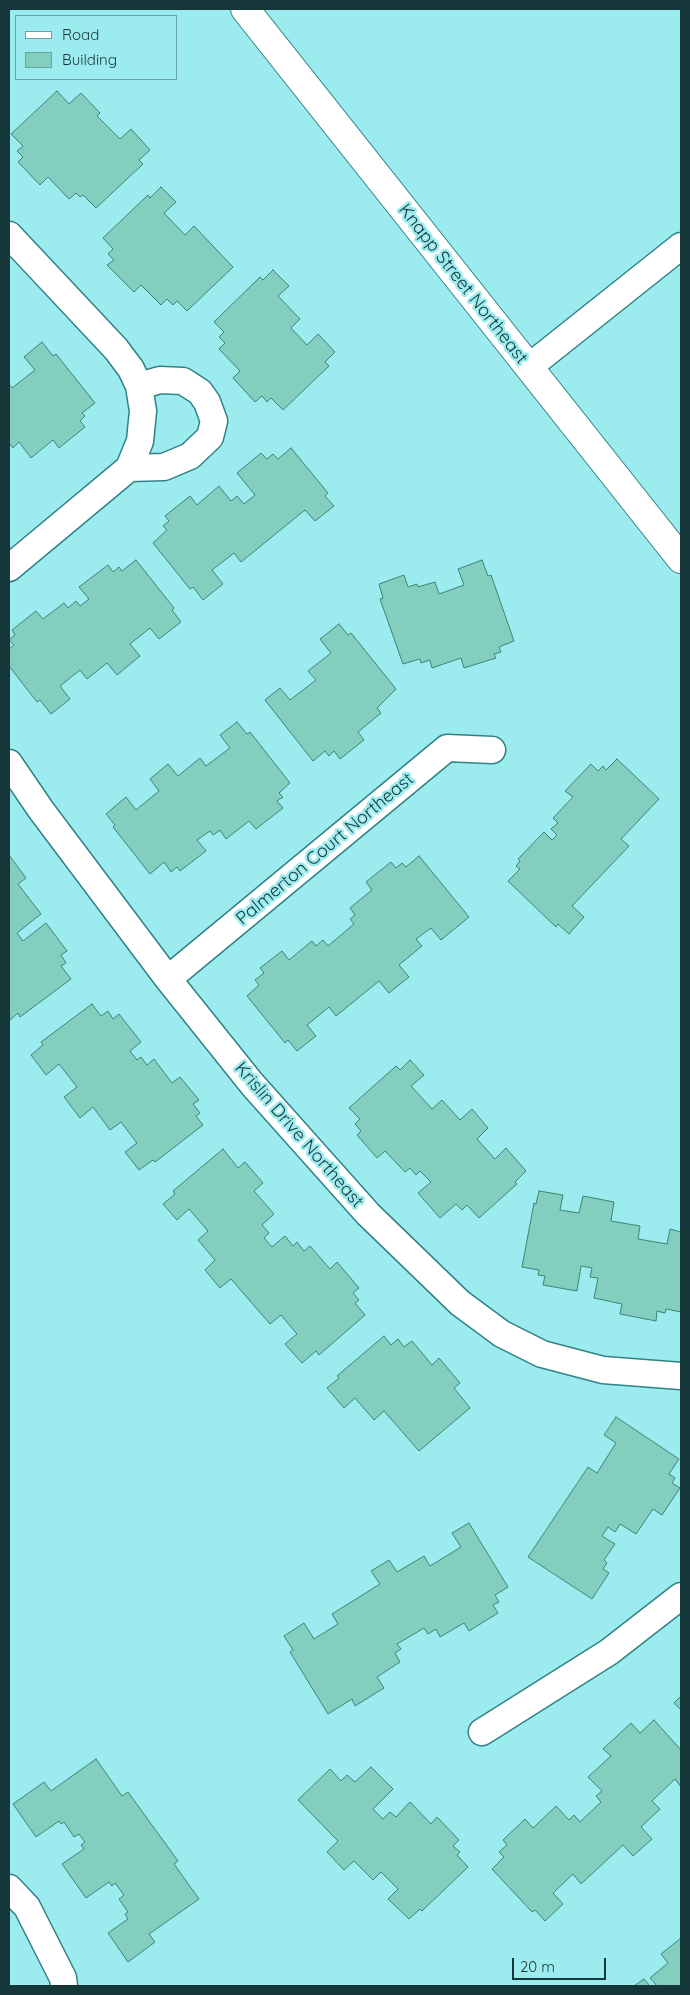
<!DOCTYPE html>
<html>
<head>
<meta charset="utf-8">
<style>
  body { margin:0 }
  #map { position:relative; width:690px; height:1995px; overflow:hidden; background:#9cebef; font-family:Quicksand,sans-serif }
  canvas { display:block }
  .frame { position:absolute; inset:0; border:10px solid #163739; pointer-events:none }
  .legend { position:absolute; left:15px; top:15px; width:162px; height:65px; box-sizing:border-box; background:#9cebef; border:1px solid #66a3a6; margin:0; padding:6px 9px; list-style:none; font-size:15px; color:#163739 }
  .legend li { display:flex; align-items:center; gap:10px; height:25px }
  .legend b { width:25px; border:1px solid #66a3a6 }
  .scale { position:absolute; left:512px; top:1958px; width:94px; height:22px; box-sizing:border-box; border:2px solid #163739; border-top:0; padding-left:6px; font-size:15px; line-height:18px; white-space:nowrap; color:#163739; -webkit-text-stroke:4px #9cebef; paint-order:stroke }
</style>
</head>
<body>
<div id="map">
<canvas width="690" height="1995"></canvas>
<div class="frame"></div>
<ul class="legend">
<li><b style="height:6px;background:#fff"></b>Road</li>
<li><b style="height:14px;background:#83cebe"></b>Building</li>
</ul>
<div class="scale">20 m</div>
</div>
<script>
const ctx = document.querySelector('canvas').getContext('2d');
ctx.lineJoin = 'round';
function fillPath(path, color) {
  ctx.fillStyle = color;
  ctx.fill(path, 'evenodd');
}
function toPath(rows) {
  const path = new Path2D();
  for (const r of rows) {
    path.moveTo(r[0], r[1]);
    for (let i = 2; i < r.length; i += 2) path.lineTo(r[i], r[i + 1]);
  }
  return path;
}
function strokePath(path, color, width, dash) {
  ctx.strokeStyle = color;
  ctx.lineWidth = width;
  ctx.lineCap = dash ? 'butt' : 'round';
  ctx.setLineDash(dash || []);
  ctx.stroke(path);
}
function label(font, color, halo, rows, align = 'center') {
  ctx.font = font + ' Quicksand,sans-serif';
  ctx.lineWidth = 5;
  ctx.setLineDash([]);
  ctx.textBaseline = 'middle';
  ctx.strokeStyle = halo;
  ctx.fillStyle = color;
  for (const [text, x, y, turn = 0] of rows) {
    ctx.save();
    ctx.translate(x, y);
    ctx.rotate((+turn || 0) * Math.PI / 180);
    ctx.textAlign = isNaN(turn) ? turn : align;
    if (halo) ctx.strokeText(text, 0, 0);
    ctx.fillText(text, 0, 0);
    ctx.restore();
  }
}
const building = toPath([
  [57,91,69,104,81,93,100,113,97,116,120,139,131,129,150,150,139,160,143,164,96,208,83,195,80,197,76,193,69,199,48,177,40,185,18,162,23,157,17,151,23,146,11,134,57,91],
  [161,187,176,202,164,213,185,235,194,226,233,267,187,311,177,301,173,305,167,299,161,305,141,285,134,292,107,265,114,260,108,254,113,249,103,238,148,195,150,198,161,187],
  [273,270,289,286,278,296,300,319,291,328,307,345,318,334,335,352,325,362,329,366,283,410,271,398,267,402,262,396,255,402,233,378,240,371,219,349,225,343,219,337,224,332,214,322,260,277,263,280,273,270],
  [42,342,53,356,56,354,95,403,82,413,85,416,80,421,85,427,59,448,53,440,31,458,19,442,13,448,9,443,9,384,12,388,35,370,24,357,42,342],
  [291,448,328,493,325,496,334,506,315,521,305,510,241,562,234,553,212,570,223,584,203,600,193,587,190,589,153,543,167,530,163,526,169,521,165,516,190,496,197,505,219,486,231,501,237,496,244,504,255,495,237,473,261,453,267,459,273,454,278,459,291,448],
  [136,560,174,608,172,610,181,622,159,639,150,628,130,644,140,656,117,675,107,663,87,679,80,670,60,686,70,699,51,714,40,700,37,702,9,666,9,649,14,645,9,640,15,635,12,630,36,611,43,619,64,603,68,608,76,601,80,606,89,599,79,587,108,565,113,572,119,567,122,571,136,560],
  [482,560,488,576,491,575,514,641,499,647,501,652,494,654,496,658,464,668,461,658,432,668,430,660,421,663,420,659,403,664,380,599,383,598,379,584,404,575,408,587,417,584,418,587,435,582,439,594,464,585,458,569,482,560],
  [339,624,348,635,351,633,396,689,377,708,381,713,358,732,364,740,340,759,334,751,329,756,325,751,313,761,265,700,280,688,290,700,316,680,308,671,331,653,320,639,339,624],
  [237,722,247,734,250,732,290,783,279,793,283,797,277,801,283,808,256,829,249,821,226,839,220,830,213,835,210,831,197,840,206,851,180,871,177,867,171,872,164,862,150,874,113,827,115,825,106,814,126,797,136,810,159,791,150,779,168,764,178,776,200,758,206,766,230,748,220,735,237,722],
  [617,759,659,799,621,839,629,846,572,906,584,917,569,934,558,924,556,927,508,881,520,869,516,866,520,861,518,859,544,832,552,840,557,835,551,829,558,823,553,818,573,797,565,791,591,764,598,771,603,766,606,770,617,759],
  [9,855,26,878,18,884,41,914,17,933,23,941,46,923,67,951,61,955,66,963,61,966,71,979,20,1017,18,1013,9,1021,9,855],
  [419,856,469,917,441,940,431,928,416,939,422,946,399,965,409,977,389,993,379,981,336,1016,329,1007,307,1025,316,1036,297,1051,288,1040,285,1043,247,996,259,985,255,980,264,973,260,968,282,951,289,960,312,941,316,946,323,940,328,946,354,924,350,919,355,915,350,908,372,890,366,882,391,862,396,868,402,863,406,867,419,856],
  [92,1004,101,1016,108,1011,113,1019,119,1014,141,1042,130,1051,137,1060,141,1057,147,1065,154,1059,172,1083,180,1077,199,1100,193,1104,200,1113,196,1116,203,1125,155,1162,153,1160,139,1170,125,1152,137,1143,121,1122,110,1130,93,1107,80,1118,64,1097,77,1087,59,1064,46,1075,31,1055,43,1045,41,1042,92,1004],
  [410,1060,424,1075,411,1086,432,1109,442,1100,460,1120,472,1109,488,1128,477,1139,495,1159,506,1148,526,1171,515,1182,517,1184,479,1218,467,1205,462,1210,456,1204,440,1218,418,1193,431,1182,420,1171,416,1175,410,1168,405,1172,385,1151,377,1158,357,1135,361,1131,355,1124,360,1119,349,1108,396,1066,400,1070,410,1060],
  [223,1149,238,1168,245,1162,263,1183,254,1191,274,1214,262,1225,269,1233,264,1238,272,1247,285,1236,293,1246,297,1242,304,1251,310,1246,330,1269,337,1262,359,1288,353,1293,359,1300,355,1303,365,1315,319,1355,316,1351,302,1363,285,1344,297,1334,281,1315,270,1324,231,1279,220,1288,205,1270,215,1260,198,1240,208,1231,189,1209,177,1220,163,1204,175,1194,173,1191,223,1149],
  [539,1191,563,1195,560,1210,579,1213,583,1196,614,1202,611,1221,640,1226,638,1239,667,1244,670,1229,681,1232,681,1312,666,1309,665,1313,657,1311,656,1321,620,1314,622,1304,594,1298,598,1278,590,1277,592,1268,581,1266,577,1291,543,1285,545,1276,538,1275,539,1270,522,1267,534,1203,536,1204,539,1191],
  [384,1336,391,1345,398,1339,404,1347,412,1341,432,1365,439,1358,460,1383,454,1388,470,1408,419,1451,384,1411,374,1420,355,1398,344,1408,327,1388,339,1378,337,1376,384,1336],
  [616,1417,679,1459,669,1474,675,1478,672,1483,680,1488,662,1515,653,1509,636,1534,620,1524,615,1532,608,1527,602,1536,615,1544,604,1560,607,1563,603,1569,609,1573,592,1599,528,1557,588,1467,597,1473,616,1443,604,1435,616,1417],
  [469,1523,508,1587,495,1595,499,1602,493,1605,498,1613,469,1631,464,1623,440,1637,436,1629,428,1634,424,1628,397,1644,401,1649,395,1653,400,1662,377,1677,384,1688,355,1706,352,1699,328,1714,290,1652,293,1650,284,1636,304,1623,314,1639,338,1624,332,1614,380,1584,371,1571,389,1560,397,1572,424,1556,430,1566,461,1547,452,1533,469,1523],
  [681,1696,681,1710,674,1703,681,1696],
  [654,1720,681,1750,681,1787,675,1779,652,1801,660,1809,641,1827,652,1839,633,1856,623,1845,581,1884,573,1874,553,1893,563,1904,545,1921,535,1910,532,1912,492,1869,504,1857,499,1852,507,1845,503,1840,525,1819,533,1828,556,1806,569,1820,574,1815,580,1822,601,1802,596,1796,602,1791,588,1777,611,1756,603,1749,631,1723,640,1733,654,1720],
  [96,1759,122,1796,128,1792,178,1861,174,1864,199,1899,149,1934,155,1942,128,1962,108,1933,128,1919,125,1914,128,1912,119,1899,124,1895,115,1883,112,1886,109,1882,86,1898,62,1864,84,1849,81,1845,85,1842,79,1834,74,1837,64,1822,61,1824,59,1821,36,1837,13,1804,44,1782,51,1791,96,1759],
  [371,1767,393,1789,373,1809,383,1819,390,1812,396,1817,410,1802,431,1824,437,1817,459,1840,453,1846,460,1852,457,1855,468,1867,422,1911,420,1909,409,1919,388,1899,398,1889,381,1872,373,1880,354,1861,344,1870,327,1852,338,1841,298,1800,330,1769,341,1781,347,1775,355,1782,371,1767],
  [681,1938,681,1986,657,1986,650,1978,668,1963,661,1954,681,1938],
  [644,1979,650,1986,634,1986,644,1979]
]);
const minor = toPath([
  [9,235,116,349,131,369,139,386,143,411,140,441,129,468,9,568],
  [529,367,681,246],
  [129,468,164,467,190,456,210,437,214,421,207,402,200,392,183,381,160,380,139,386],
  [9,763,41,810,168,979,252,1084,368,1214,460,1303,502,1334,542,1354,603,1370,681,1376],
  [168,979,447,748,492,750],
  [482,1732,609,1652,681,1596],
  [9,1888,27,1907,63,1978,64,1986]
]);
const secondary = toPath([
  [245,9,681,559]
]);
const streetNames = [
  ["Knapp Street Northeast",463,284,52],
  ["Palmerton Court Northeast",325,849,-40],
  ["Krislin Drive Northeast",299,1135,49]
];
fillPath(building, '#83cebe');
strokePath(building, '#3a8577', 1);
strokePath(minor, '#318286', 29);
strokePath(secondary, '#318286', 30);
strokePath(minor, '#fff', 26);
strokePath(secondary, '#fff', 28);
label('18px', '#163739', '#9cebef', streetNames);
</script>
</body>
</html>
